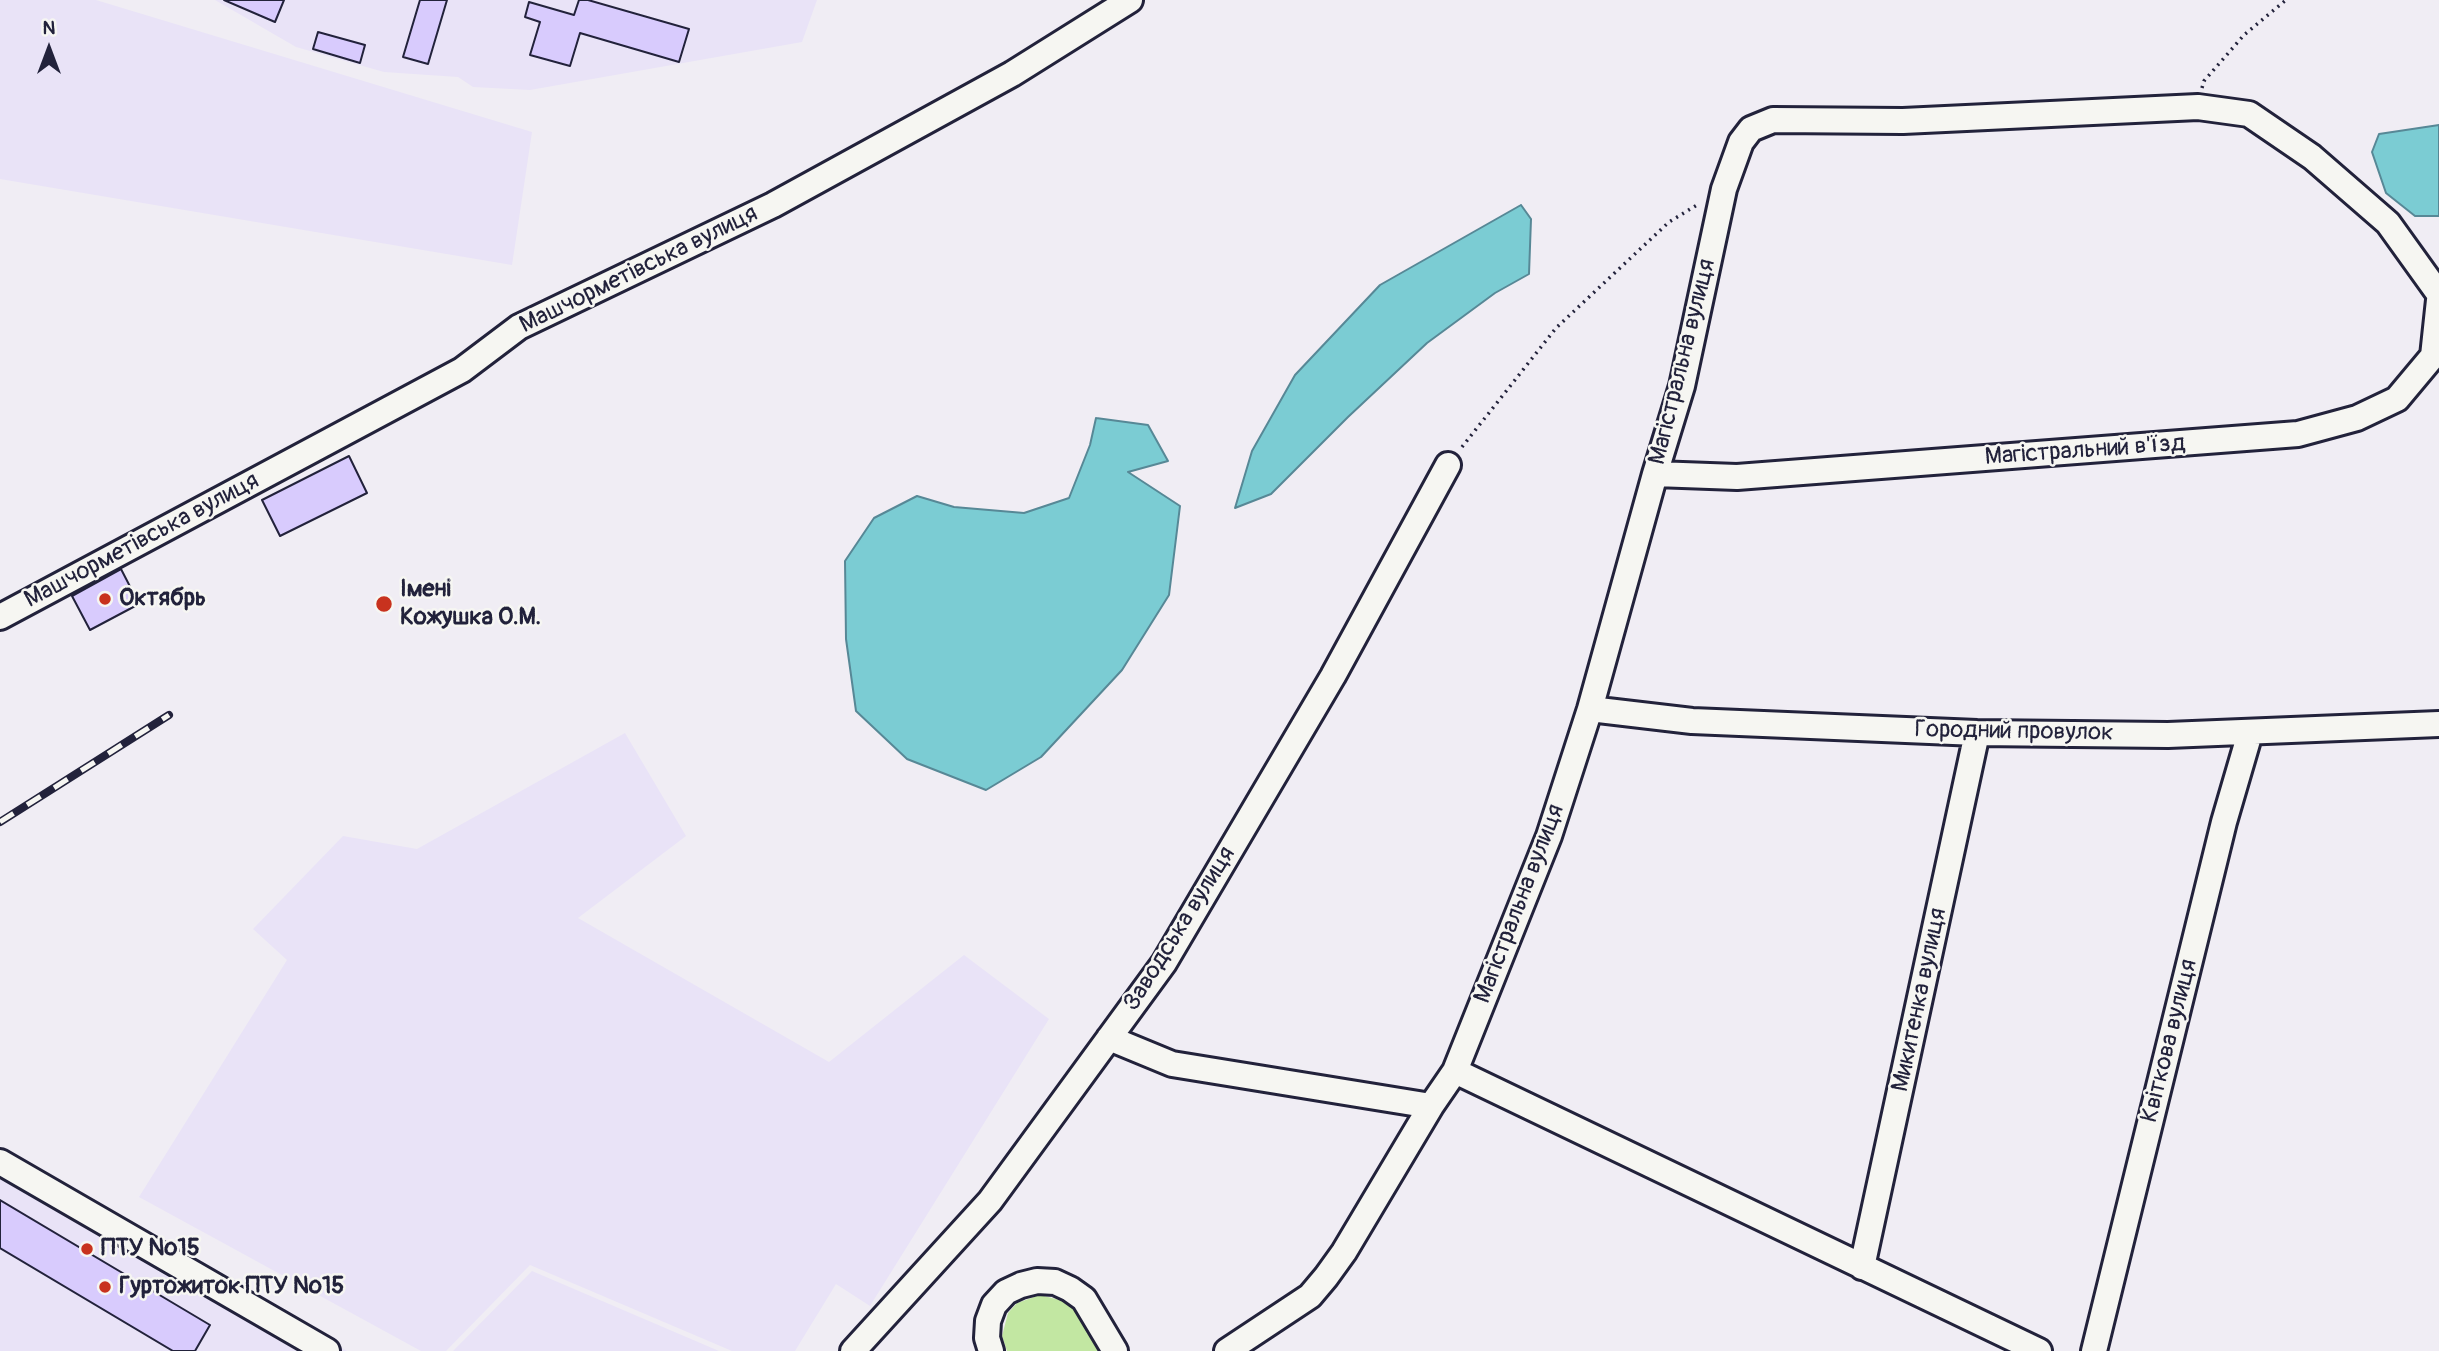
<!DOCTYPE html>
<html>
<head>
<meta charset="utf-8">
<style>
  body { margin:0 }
  #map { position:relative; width:2439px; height:1351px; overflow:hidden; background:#f0edf4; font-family:Pangolin,sans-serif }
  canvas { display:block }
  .north { position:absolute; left:14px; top:14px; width:70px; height:70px; -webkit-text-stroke:5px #f6f6f2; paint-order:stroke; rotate:0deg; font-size:19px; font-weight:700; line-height:28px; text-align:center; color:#22223b }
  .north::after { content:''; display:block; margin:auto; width:24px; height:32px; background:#22223b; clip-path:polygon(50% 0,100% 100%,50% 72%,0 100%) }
</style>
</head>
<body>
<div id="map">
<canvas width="2439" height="1351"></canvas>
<div class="north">N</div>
</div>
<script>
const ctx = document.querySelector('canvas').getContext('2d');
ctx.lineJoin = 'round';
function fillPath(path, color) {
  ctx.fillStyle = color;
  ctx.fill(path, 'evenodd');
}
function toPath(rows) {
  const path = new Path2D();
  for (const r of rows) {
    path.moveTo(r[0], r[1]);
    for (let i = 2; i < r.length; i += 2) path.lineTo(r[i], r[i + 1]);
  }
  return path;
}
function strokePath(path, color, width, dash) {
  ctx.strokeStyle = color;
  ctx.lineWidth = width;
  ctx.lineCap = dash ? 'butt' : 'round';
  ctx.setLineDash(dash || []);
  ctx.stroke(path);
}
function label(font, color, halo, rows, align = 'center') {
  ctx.font = font + ' Pangolin,sans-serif';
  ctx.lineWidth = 5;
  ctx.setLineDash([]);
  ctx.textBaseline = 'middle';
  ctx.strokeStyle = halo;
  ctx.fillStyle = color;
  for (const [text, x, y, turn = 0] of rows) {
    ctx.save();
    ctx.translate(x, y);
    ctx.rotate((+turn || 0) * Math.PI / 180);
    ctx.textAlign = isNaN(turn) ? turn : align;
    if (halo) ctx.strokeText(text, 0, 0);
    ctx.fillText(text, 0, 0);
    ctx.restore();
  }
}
const built = toPath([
  [0,0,96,0,532,132,512,265,0,179],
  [215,0,817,0,802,42,530,90,473,87,458,77,384,72,296,47],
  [625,733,686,836,578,918,829,1062,964,955,1049,1019,870,1306,836,1284,795,1351,732,1351,530,1265,446,1351,421,1351,139,1197,287,960,253,929,343,836,417,849],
  [0,1147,347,1351,0,1351],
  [532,1271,719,1351,453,1351]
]);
const green = toPath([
  [1040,1295,1064,1301,1074,1309,1098,1351,1007,1351,1002,1336,1008,1313,1017,1303]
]);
const water = toPath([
  [2439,125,2439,216,2415,216,2386,193,2372,152,2379,134,2439,125],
  [1521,205,1531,219,1529,274,1495,293,1427,343,1348,417,1271,494,1235,508,1252,451,1295,375,1380,285,1521,205],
  [1096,418,1148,425,1168,461,1128,472,1180,506,1169,595,1122,670,1041,757,986,790,907,759,856,711,846,639,845,561,874,518,917,496,954,507,1024,513,1069,498,1090,445,1096,418]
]);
const building = toPath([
  [224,0,284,0,275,22,224,0],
  [420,0,447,0,428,64,403,57,420,0],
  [579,0,588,0,689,29,679,62,580,33,570,66,530,55,540,22,525,17,529,2,574,15,579,0],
  [318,32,365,45,360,63,313,49,318,32],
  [349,456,367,493,280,536,262,500,349,456],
  [121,569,139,604,90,630,72,596,121,569],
  [0,1200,210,1325,195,1351,173,1351,0,1248,0,1200]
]);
const path = toPath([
  [2202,88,2204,81,2244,35,2286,0],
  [1462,447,1556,328,1669,222,1697,205]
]);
const minor = toPath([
  [1655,474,1737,477,2298,434,2357,418,2397,399,2433,356,2439,300],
  [0,617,462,370,519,327,773,205,1012,74,1130,0],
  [1590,709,1692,721,1977,733,2168,735,2439,724],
  [1109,1038,1172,1064,1431,1106],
  [1455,1071,2039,1351],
  [0,1162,327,1351],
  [1862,1267,1977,733],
  [853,1351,990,1201,1164,963,1333,676,1448,465],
  [991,1351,987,1338,988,1321,994,1305,1006,1292,1021,1285,1037,1281,1055,1282,1070,1289,1084,1299,1115,1351],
  [1227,1351,1310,1296,1326,1277,1344,1252,1431,1106,1455,1071,1549,836,1590,709,1655,474,1682,386,1724,189,1741,142,1751,129,1773,120,1903,121,2198,107,2249,114,2312,157,2388,223,2439,294],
  [2094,1351,2224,822,2250,733]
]);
const rail = toPath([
  [0,822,169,715]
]);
const markers = [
  [105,599,7,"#c8321e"],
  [384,604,9,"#c8321e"],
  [87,1249,7,"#c8321e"],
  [105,1287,7,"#c8321e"]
];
const streetNames = [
  ["Машчорметівська вулиця",639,270,-26],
  ["Магістральна вулиця",1683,362,-76],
  ["Магістральний в'їзд",2085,451,-4],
  ["Машчорметівська вулиця",142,541,-28],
  ["Городний провулок",2014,732,1],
  ["Магістральна вулиця",1520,904,-69],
  ["Заводська вулиця",1180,929,-58],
  ["Микитенка вулиця",1920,1000,-78],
  ["Квіткова вулиця",2170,1041,-76]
];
const poiNames = [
  ["Імені",400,590],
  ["Кожушка О.М.",400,618],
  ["Октябрь",119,599],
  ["ПТУ №15",101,1249],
  ["Гуртожиток ПТУ №15",119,1287]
];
fillPath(built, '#e9e3f7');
fillPath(green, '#c2e7a2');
fillPath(water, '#7bccd3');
strokePath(water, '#578896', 2);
fillPath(building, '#d8cbfd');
strokePath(building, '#22223b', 2);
strokePath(minor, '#22223b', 30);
strokePath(path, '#22223b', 3.5, [2, 5]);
strokePath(minor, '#f6f6f2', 24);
strokePath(rail, '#22223b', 8);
strokePath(rail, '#f6f6f2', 5, [16]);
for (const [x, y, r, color] of markers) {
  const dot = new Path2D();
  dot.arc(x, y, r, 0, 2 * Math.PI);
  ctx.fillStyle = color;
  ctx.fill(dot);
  strokePath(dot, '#f6f6f2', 2.5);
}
label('24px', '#22223b', '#f6f6f2', streetNames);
label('bold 24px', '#22223b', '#f6f6f2', poiNames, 'left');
</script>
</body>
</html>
